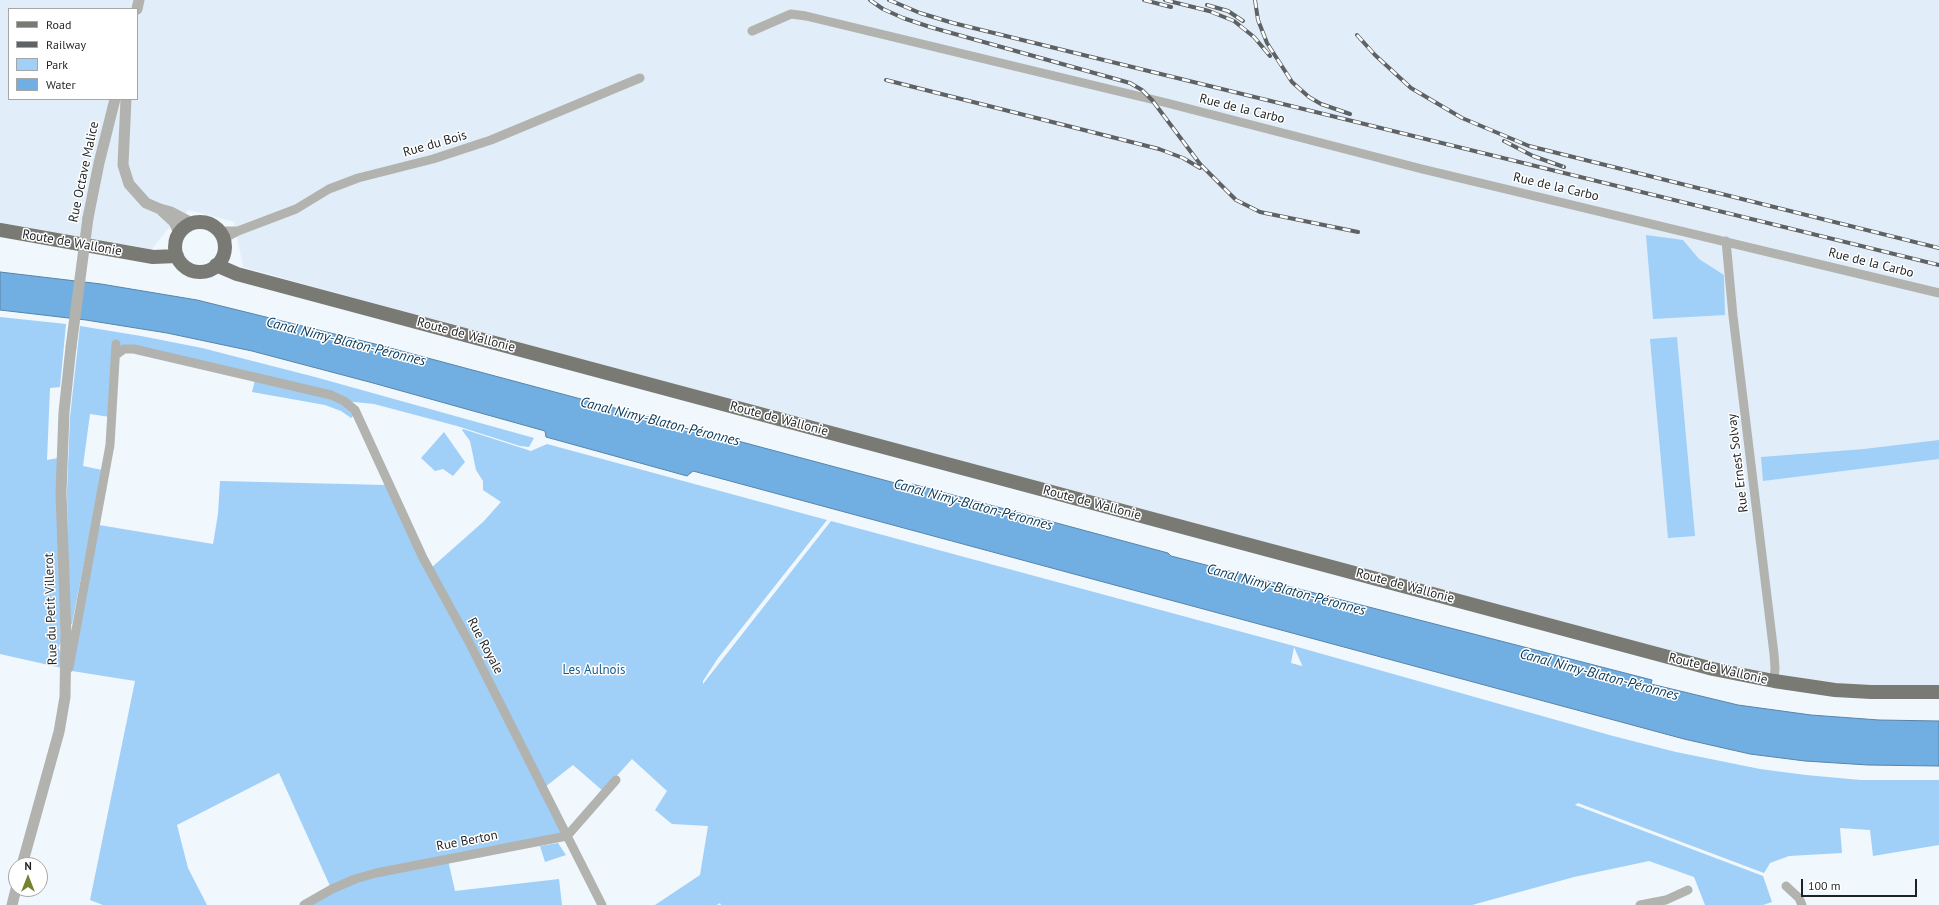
<!DOCTYPE html>
<html>
<head>
<meta charset="utf-8">
<style>
  body { margin:0 }
  #map { position:relative; width:1939px; height:905px; overflow:hidden; background:#f0f7fd; font-family:"PT Sans",sans-serif }
  canvas { display:block }
  .legend { position:absolute; left:8px; top:8px; width:130px; height:92px; box-sizing:border-box; background:#fff; border:1px solid #a5a7a7; margin:0; padding:5px 7px; list-style:none; font-size:12px; color:#1f2224 }
  .legend li { display:flex; align-items:center; gap:8px; height:20px }
  .legend b { width:20px; border:1px solid #a5a7a7 }
  .north { position:absolute; left:8px; top:857px; width:40px; height:40px; box-sizing:border-box; background:#fff; border:1px solid #a5a7a7; border-radius:50%; rotate:0deg; font-size:11px; font-weight:700; line-height:16px; text-align:center; color:#1f2224 }
  .north::after { content:''; display:block; margin:auto; width:14px; height:18px; background:#748331; clip-path:polygon(50% 0,100% 100%,50% 72%,0 100%) }
  .scale { position:absolute; left:1801px; top:879px; width:116px; height:18px; box-sizing:border-box; border:2px solid #1f2224; border-top:0; padding-left:5px; font-size:12px; line-height:14px; white-space:nowrap; color:#1f2224; -webkit-text-stroke:3px #fff; paint-order:stroke }
</style>
</head>
<body>
<div id="map">
<canvas width="1939" height="905"></canvas>
<ul class="legend">
<li><b style="height:5px;background:#797a74"></b>Road</li>
<li><b style="height:5px;background:#5e6265"></b>Railway</li>
<li><b style="height:11px;background:#a0cff8"></b>Park</li>
<li><b style="height:11px;background:#71aee2"></b>Water</li>
</ul>
<div class="north">N</div>
<div class="scale">100 m</div>
</div>
<script>
const ctx = document.querySelector('canvas').getContext('2d');
ctx.lineJoin = 'round';
function fillPath(path, color) {
  ctx.fillStyle = color;
  ctx.fill(path, 'evenodd');
}
function toPath(rows) {
  const path = new Path2D();
  for (const r of rows) {
    if (r.length === 3) {
      path.moveTo(r[0] + r[2], r[1]);
      path.arc(r[0], r[1], r[2], 0, 2 * Math.PI);
      continue;
    }
    path.moveTo(r[0], r[1]);
    for (let i = 2; i < r.length; i += 2) path.lineTo(r[i], r[i + 1]);
  }
  return path;
}
function strokePath(path, color, width, dash) {
  ctx.strokeStyle = color;
  ctx.lineWidth = width;
  ctx.lineCap = dash ? 'butt' : 'round';
  ctx.setLineDash(dash || []);
  ctx.stroke(path);
}
function label(font, color, halo, rows, align = 'center') {
  ctx.font = font + ' "PT Sans",sans-serif';
  ctx.lineWidth = 3;
  ctx.setLineDash([]);
  ctx.textBaseline = 'middle';
  ctx.strokeStyle = halo;
  ctx.fillStyle = color;
  for (const [text, x, y, turn = 0] of rows) {
    ctx.save();
    ctx.translate(x, y);
    ctx.rotate((+turn || 0) * Math.PI / 180);
    ctx.textAlign = isNaN(turn) ? turn : align;
    if (halo) ctx.strokeText(text, 0, 0);
    ctx.fillText(text, 0, 0);
    ctx.restore();
  }
}
const built = toPath([
  [0,0,1939,0,1939,686,1856,685,1793,678,1745,670,1688,657,362,300,243,267,234,222,189,210,167,230,151,250,0,224],
  [9,9,137,9,137,99,9,99]
]);
const green = toPath([
  [1646,235,1683,240,1699,259,1724,275,1725,315,1653,319],
  [0,317,66,324,60,387,50,388,47,460,58,458,61,642,58,648,62,654,62,668,0,654],
  [80,326,141,336,202,348,315,377,534,438,529,447,520,446,457,426,374,404,344,401,134,349,116,355,110,417,90,414,83,466,102,470,72,624,69,624,67,492,70,417],
  [1677,337,1695,536,1668,538,1650,339],
  [255,380,323,396,344,405,354,415,351,418,341,411,325,405,252,392],
  [463,429,531,451,547,444,827,520,718,658,703,681,703,684,831,521,1294,646,1613,736,1676,752,1760,769,1806,775,1861,780,1939,780,1939,845,1873,856,1870,830,1840,828,1842,853,1789,856,1770,863,1764,873,1578,803,1575,805,1763,876,1772,902,1763,905,1705,905,1694,877,1649,861,1574,877,1472,905,721,905,720,903,717,905,655,905,700,875,708,826,672,824,655,810,667,791,632,759,603,791,573,765,545,787,431,568,483,522,501,502,483,490,483,481,476,470,470,441,462,430],
  [1294,647,1302,665,1302,666,1291,663],
  [444,432,465,462,453,476,443,469,435,471,421,458],
  [1939,440,1939,459,1763,481,1761,457,1864,449],
  [220,481,387,485,563,833,330,886,279,773,177,825,188,868,207,905,103,905,90,900,135,681,72,671,99,525,213,544,218,514],
  [558,843,566,855,545,862,540,846],
  [448,860,455,891,559,879,562,905,309,905,356,881]
]);
const water = toPath([
  [0,272,101,284,197,300,379,345,910,487,912,484,1168,553,1171,556,1652,680,1651,684,1738,705,1811,715,1879,720,1939,721,1939,766,1868,765,1805,761,1750,754,1684,739,693,471,687,476,546,437,545,431,373,383,252,351,167,333,86,320,0,310,0,272]
]);
const minor = toPath([
  [752,31,791,14,806,16,1167,103,1422,169,1939,293],
  [219,231,236,231],
  [223,239,238,231,296,209,329,189,358,178,433,159,491,140,640,78],
  [1726,241,1733,316,1774,654,1775,668,1774,681],
  [116,355,124,349,134,349,331,395,344,401,355,410,423,558,468,640,602,905],
  [69,668,110,445,116,344],
  [1786,886,1799,898,1802,905],
  [304,905,332,889,355,879,376,873,567,836,616,780],
  [1640,905,1666,900,1688,890]
]);
const tertiary = toPath([
  [137,9,139,0],
  [126,99,123,165,129,184,146,203,160,209,171,212,192,223],
  [162,211,174,222,179,233],
  [88,218,99,163,115,99],
  [22,865,59,732,65,697,66,634,61,493,64,412,71,347],
  [12,905,16,889]
]);
const primary = toPath([
  [200,247,25],
  [0,230,153,257,177,256],
  [216,265,237,274,1713,669,1774,681,1835,690,1871,692,1939,692]
]);
const rail = toPath([
  [870,0,883,9,903,18,930,27,1130,83,1142,90,1152,100,1200,164,1236,200,1260,212,1358,232],
  [889,0,920,13,953,23,1939,265],
  [1144,0,1171,7],
  [1165,0,1209,11,1234,21,1254,37,1270,56],
  [1255,0,1258,20,1267,43,1292,82,1309,97,1321,104,1350,114],
  [1207,5,1228,11,1243,21],
  [1357,35,1375,55,1411,88,1462,118,1529,146,1939,248],
  [886,80,1159,149,1183,158,1200,168],
  [1504,141,1533,156,1564,167]
]);
const tertiaryBridge = toPath([
  [71,347,88,218]
]);
const streetNames = [
  ["Rue de la Carbo",1242,109,14],
  ["Rue du Bois",435,144,-16],
  ["Rue Octave Malice",84,172,-78],
  ["Rue de la Carbo",1556,187,13],
  ["Route de Wallonie",72,243,10],
  ["Rue de la Carbo",1871,263,14],
  ["Route de Wallonie",466,335,15],
  ["Route de Wallonie",779,419,15],
  ["Rue Ernest Solvay",1738,463,-97],
  ["Route de Wallonie",1092,503,15],
  ["Route de Wallonie",1405,586,15],
  ["Rue du Petit Villerot",51,609,-92],
  ["Rue Royale",485,646,62],
  ["Route de Wallonie",1718,669,13],
  ["Rue Berton",467,841,-11]
];
const parkNames = [
  ["Les Aulnois",594,670]
];
const waterNames = [
  ["Canal Nimy-Blaton-Péronnes",346,342,14],
  ["Canal Nimy-Blaton-Péronnes",660,422,14],
  ["Canal Nimy-Blaton-Péronnes",973,505,15],
  ["Canal Nimy-Blaton-Péronnes",1286,590,15],
  ["Canal Nimy-Blaton-Péronnes",1599,675,15]
];
fillPath(built, '#e1eefa');
fillPath(green, '#a0cff8');
fillPath(water, '#71aee2');
strokePath(water, '#5884a9', 1);
strokePath(minor, '#b2b3af', 9);
strokePath(tertiary, '#b2b3af', 11);
strokePath(primary, '#797a74', 14);
strokePath(rail, '#5e6265', 4);
strokePath(rail, '#fff', 2.5, [8]);
strokePath(tertiaryBridge, '#b2b3af', 11);
label('13px', '#1f2224', '#fff', streetNames);
label('13px', '#175c8d', '#fff', parkNames);
label('italic 14px', '#053758', '#fff', waterNames);
</script>
</body>
</html>
